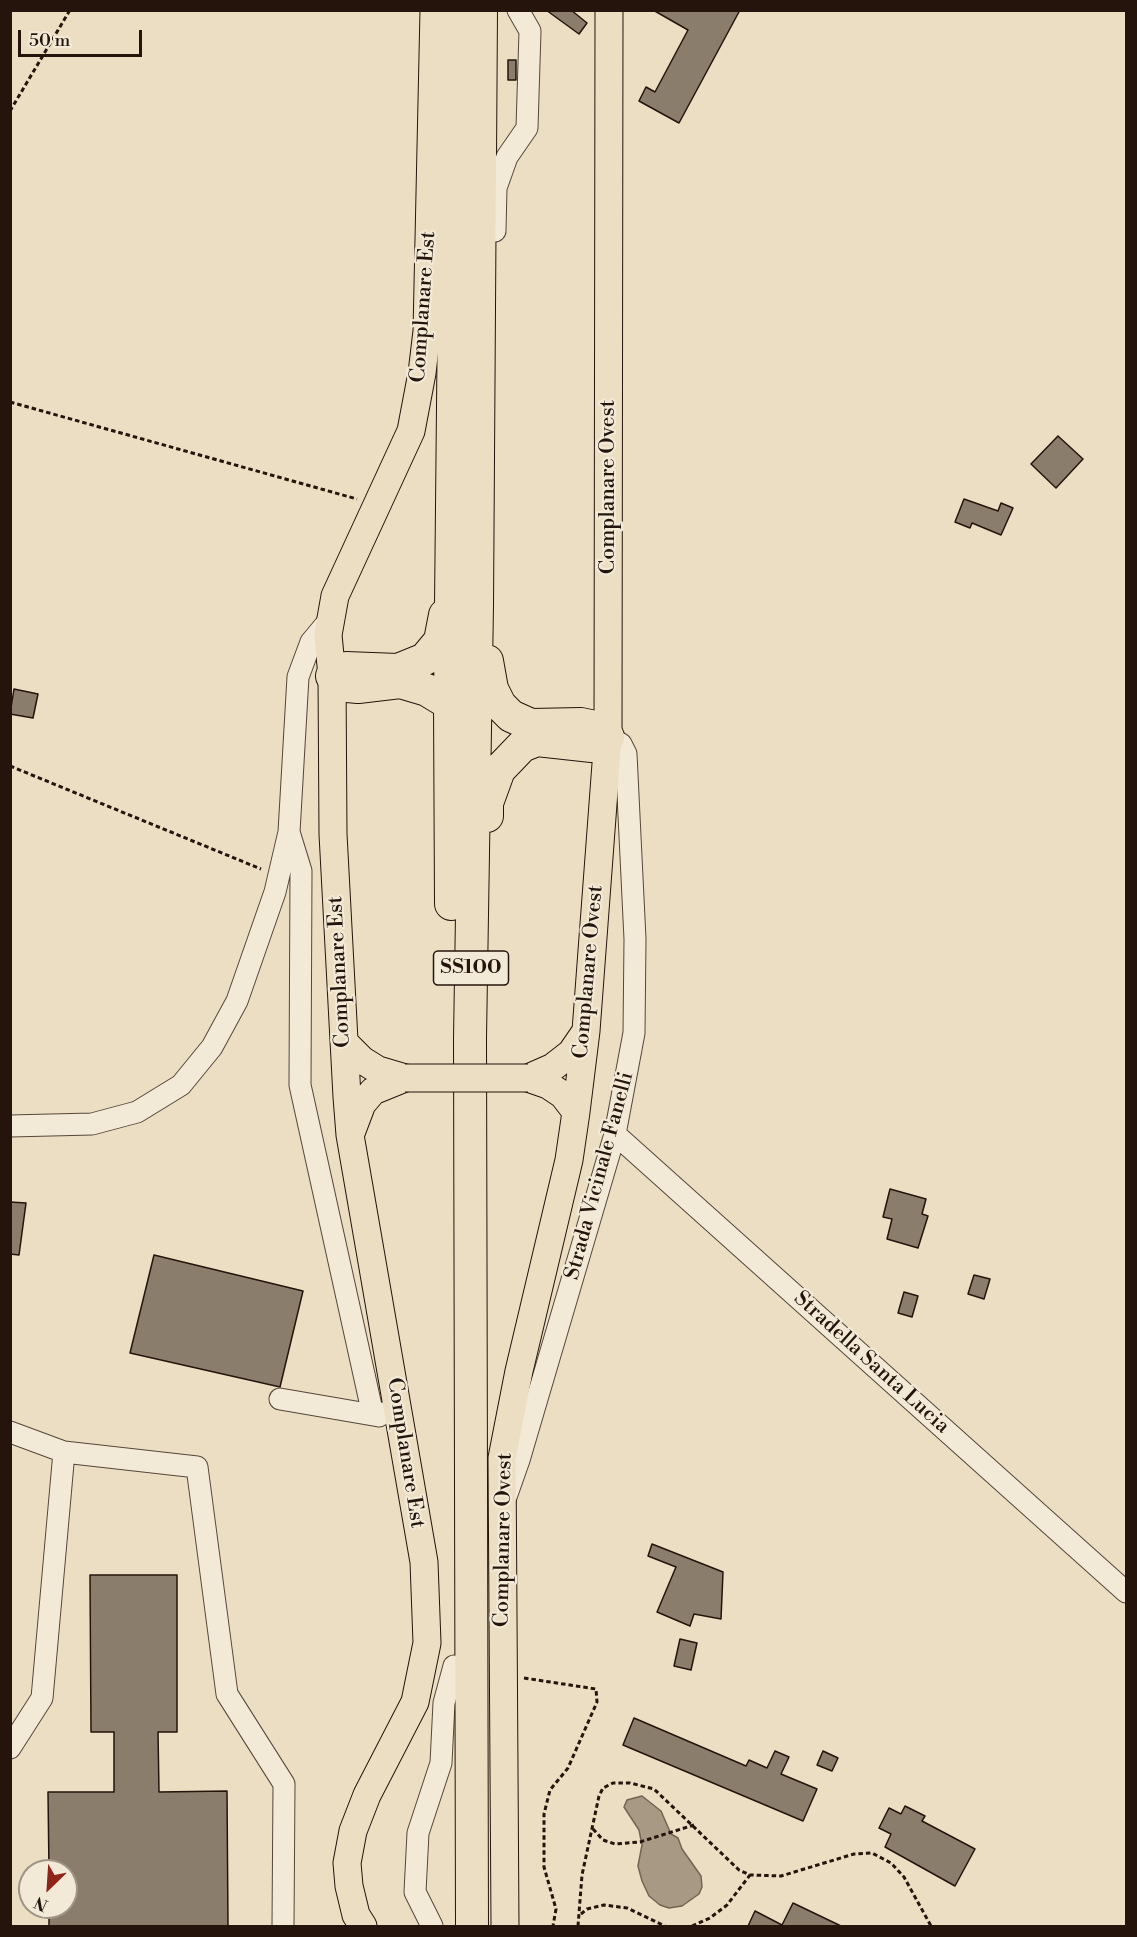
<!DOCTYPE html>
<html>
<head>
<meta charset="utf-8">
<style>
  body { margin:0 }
  #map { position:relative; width:1137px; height:1937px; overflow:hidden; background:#ebdec2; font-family:"Libre Bodoni",serif }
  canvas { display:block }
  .frame { position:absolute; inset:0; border:12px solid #24140c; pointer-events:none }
  .north { position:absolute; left:18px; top:1859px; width:60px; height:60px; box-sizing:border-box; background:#f2ead7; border:2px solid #a09486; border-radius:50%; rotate:205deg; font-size:16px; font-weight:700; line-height:24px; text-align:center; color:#24140c }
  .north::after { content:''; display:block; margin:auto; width:21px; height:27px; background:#8f2418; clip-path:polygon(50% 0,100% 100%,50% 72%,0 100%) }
  .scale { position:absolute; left:18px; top:30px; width:124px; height:27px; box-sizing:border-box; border:3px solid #24140c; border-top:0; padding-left:8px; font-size:18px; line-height:21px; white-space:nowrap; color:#24140c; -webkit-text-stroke:4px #f2ead7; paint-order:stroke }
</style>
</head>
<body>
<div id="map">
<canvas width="1137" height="1937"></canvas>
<div class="frame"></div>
<div class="north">N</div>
<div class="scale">50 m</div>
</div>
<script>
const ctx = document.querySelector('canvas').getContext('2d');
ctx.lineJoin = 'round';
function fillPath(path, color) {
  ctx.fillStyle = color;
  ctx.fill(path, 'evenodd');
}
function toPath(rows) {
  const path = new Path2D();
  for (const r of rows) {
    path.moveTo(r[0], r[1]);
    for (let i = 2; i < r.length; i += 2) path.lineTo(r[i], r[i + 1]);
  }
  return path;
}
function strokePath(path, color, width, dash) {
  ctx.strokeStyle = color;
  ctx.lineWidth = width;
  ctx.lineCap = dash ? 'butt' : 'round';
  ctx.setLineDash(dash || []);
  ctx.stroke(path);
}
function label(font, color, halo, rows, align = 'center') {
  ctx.font = font + ' "Libre Bodoni",serif';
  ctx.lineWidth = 4.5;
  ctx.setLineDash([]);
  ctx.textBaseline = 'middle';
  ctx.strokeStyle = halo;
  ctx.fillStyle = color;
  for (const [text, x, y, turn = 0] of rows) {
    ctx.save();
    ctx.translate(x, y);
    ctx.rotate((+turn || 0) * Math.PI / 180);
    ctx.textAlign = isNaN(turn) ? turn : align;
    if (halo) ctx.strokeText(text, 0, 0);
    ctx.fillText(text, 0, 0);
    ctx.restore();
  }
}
const water = toPath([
  [642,1796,661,1811,671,1834,678,1838,682,1849,701,1876,702,1887,699,1894,682,1906,669,1908,660,1905,649,1896,642,1881,638,1866,642,1845,639,1830,624,1807,627,1800,642,1796]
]);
const building = toPath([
  [546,10,571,10,587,23,579,34,546,10],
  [653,10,740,10,679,123,639,101,646,87,655,92,688,30,653,10],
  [508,60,516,60,516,80,508,80,508,60],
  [1058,436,1083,459,1056,488,1031,464,1058,436],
  [964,499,998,511,1001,503,1013,508,1001,535,972,523,970,528,955,522,964,499],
  [14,689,38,694,33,718,10,714,14,689],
  [890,1189,926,1199,922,1214,928,1216,918,1248,887,1239,892,1219,883,1217,890,1189],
  [10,1202,26,1203,19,1255,10,1254,10,1202],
  [154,1255,303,1291,280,1387,130,1353,154,1255],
  [974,1275,990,1279,984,1299,968,1294,974,1275],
  [904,1292,918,1296,912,1317,898,1313,904,1292],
  [652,1544,723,1572,721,1619,694,1614,690,1626,657,1612,676,1567,648,1556,652,1544],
  [90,1575,177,1575,177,1732,158,1732,159,1792,227,1791,228,1926,49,1926,49,1907,66,1907,66,1871,49,1871,48,1792,114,1792,114,1732,91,1732,90,1575],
  [680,1639,697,1643,691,1670,674,1666,680,1639],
  [634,1718,746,1766,749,1760,767,1768,775,1751,789,1757,781,1774,817,1789,803,1821,623,1745,634,1718],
  [823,1751,838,1758,832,1771,817,1765,823,1751],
  [905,1806,925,1816,922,1821,975,1849,955,1886,885,1847,891,1834,879,1828,889,1808,901,1814,905,1806],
  [793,1903,841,1926,748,1926,755,1911,782,1925,793,1903]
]);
const path = toPath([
  [10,111,70,10],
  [10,402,357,499],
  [10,766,261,869],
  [524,1678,596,1689,597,1702,568,1768,550,1790,544,1814,544,1867,556,1909,553,1926],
  [593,1829,603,1840,615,1844,640,1842,694,1825],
  [581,1914,587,1909,604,1905,627,1908,665,1926],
  [578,1926,582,1875,599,1796,603,1788,613,1783,630,1783,654,1789,739,1870,750,1875,781,1876,854,1854,872,1853,891,1863,904,1877,931,1926],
  [692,1926,710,1918,727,1905,750,1875]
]);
const minor = toPath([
  [495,231,496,188,507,157,527,128,530,31,518,10],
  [289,832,301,871,300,1085,373,1415],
  [10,1126,92,1124,137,1112,181,1085,212,1047,237,1001,275,892,289,832,298,677,311,642,331,618],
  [615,1134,1126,1592],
  [280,1399,379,1416,383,1413],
  [10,1432,64,1452,197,1467,227,1694,284,1784,283,1926],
  [506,1497,519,1460,615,1134,634,1033,635,939,626,754,621,744,608,737],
  [10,1748,42,1698,64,1452],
  [432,1926,415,1892,418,1833,441,1763,444,1703,454,1666]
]);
const major = toPath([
  [344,1042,362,1060,378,1070,405,1078],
  [528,1078,553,1067,571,1053,586,1031],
  [528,1078,548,1085,563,1095,576,1112],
  [351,1133,362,1104,373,1091,405,1078],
  [363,1926,356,1915,349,1886,347,1863,353,1831,367,1795,415,1702,427,1643,424,1562,350,1135,347,1097,333,834,332,676,328,635,335,596,411,431,422,373,427,331,434,10],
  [505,1926,502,1458,519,1371,569,1160,576,1112,586,1031,608,737,609,10]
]);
const highway = toPath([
  [445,615,440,641,425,659,398,670,346,668,332,676,347,686,358,687,400,682,427,690,450,704],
  [487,661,492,689,500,705,511,716,531,725,581,724,595,727,608,737,592,746,537,740,522,746,499,770,487,803,487,816],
  [451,904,450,704,457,10],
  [472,1926,470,1038,477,605,481,10]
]);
const majorBridge = toPath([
  [405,1078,528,1078]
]);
const shields = [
  [471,968,75]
];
const shieldNames = [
  ["SS100",471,968]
];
const streetNames = [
  ["Complanare Est",424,307,-86],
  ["Complanare Ovest",609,487,-90],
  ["Complanare Est",340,972,-93],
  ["Complanare Ovest",589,972,-85],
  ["Strada Vicinale Fanelli",600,1176,-75],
  ["Stradella Santa Lucia",871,1363,42],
  ["Complanare Est",405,1453,81],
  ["Complanare Ovest",504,1540,-89]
];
fillPath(water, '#a79984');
strokePath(water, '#736454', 1.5);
fillPath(building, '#8b7d6b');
strokePath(building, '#24140c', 1.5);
strokePath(minor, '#56463a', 23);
strokePath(major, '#24140c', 29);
strokePath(highway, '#24140c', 34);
strokePath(path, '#24140c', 3, [4.5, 3]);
strokePath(minor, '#f2ead7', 21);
strokePath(major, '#ebdec2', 27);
strokePath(highway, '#ebdec2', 32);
strokePath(majorBridge, '#24140c', 29, []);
strokePath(majorBridge, '#ebdec2', 27);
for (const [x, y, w] of shields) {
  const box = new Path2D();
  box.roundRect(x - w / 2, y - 17, w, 34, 4.5);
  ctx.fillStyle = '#f2ead7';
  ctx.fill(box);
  strokePath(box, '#24140c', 1.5);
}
label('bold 20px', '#24140c', null, shieldNames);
label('21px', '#24140c', '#f2ead7', streetNames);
</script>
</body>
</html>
